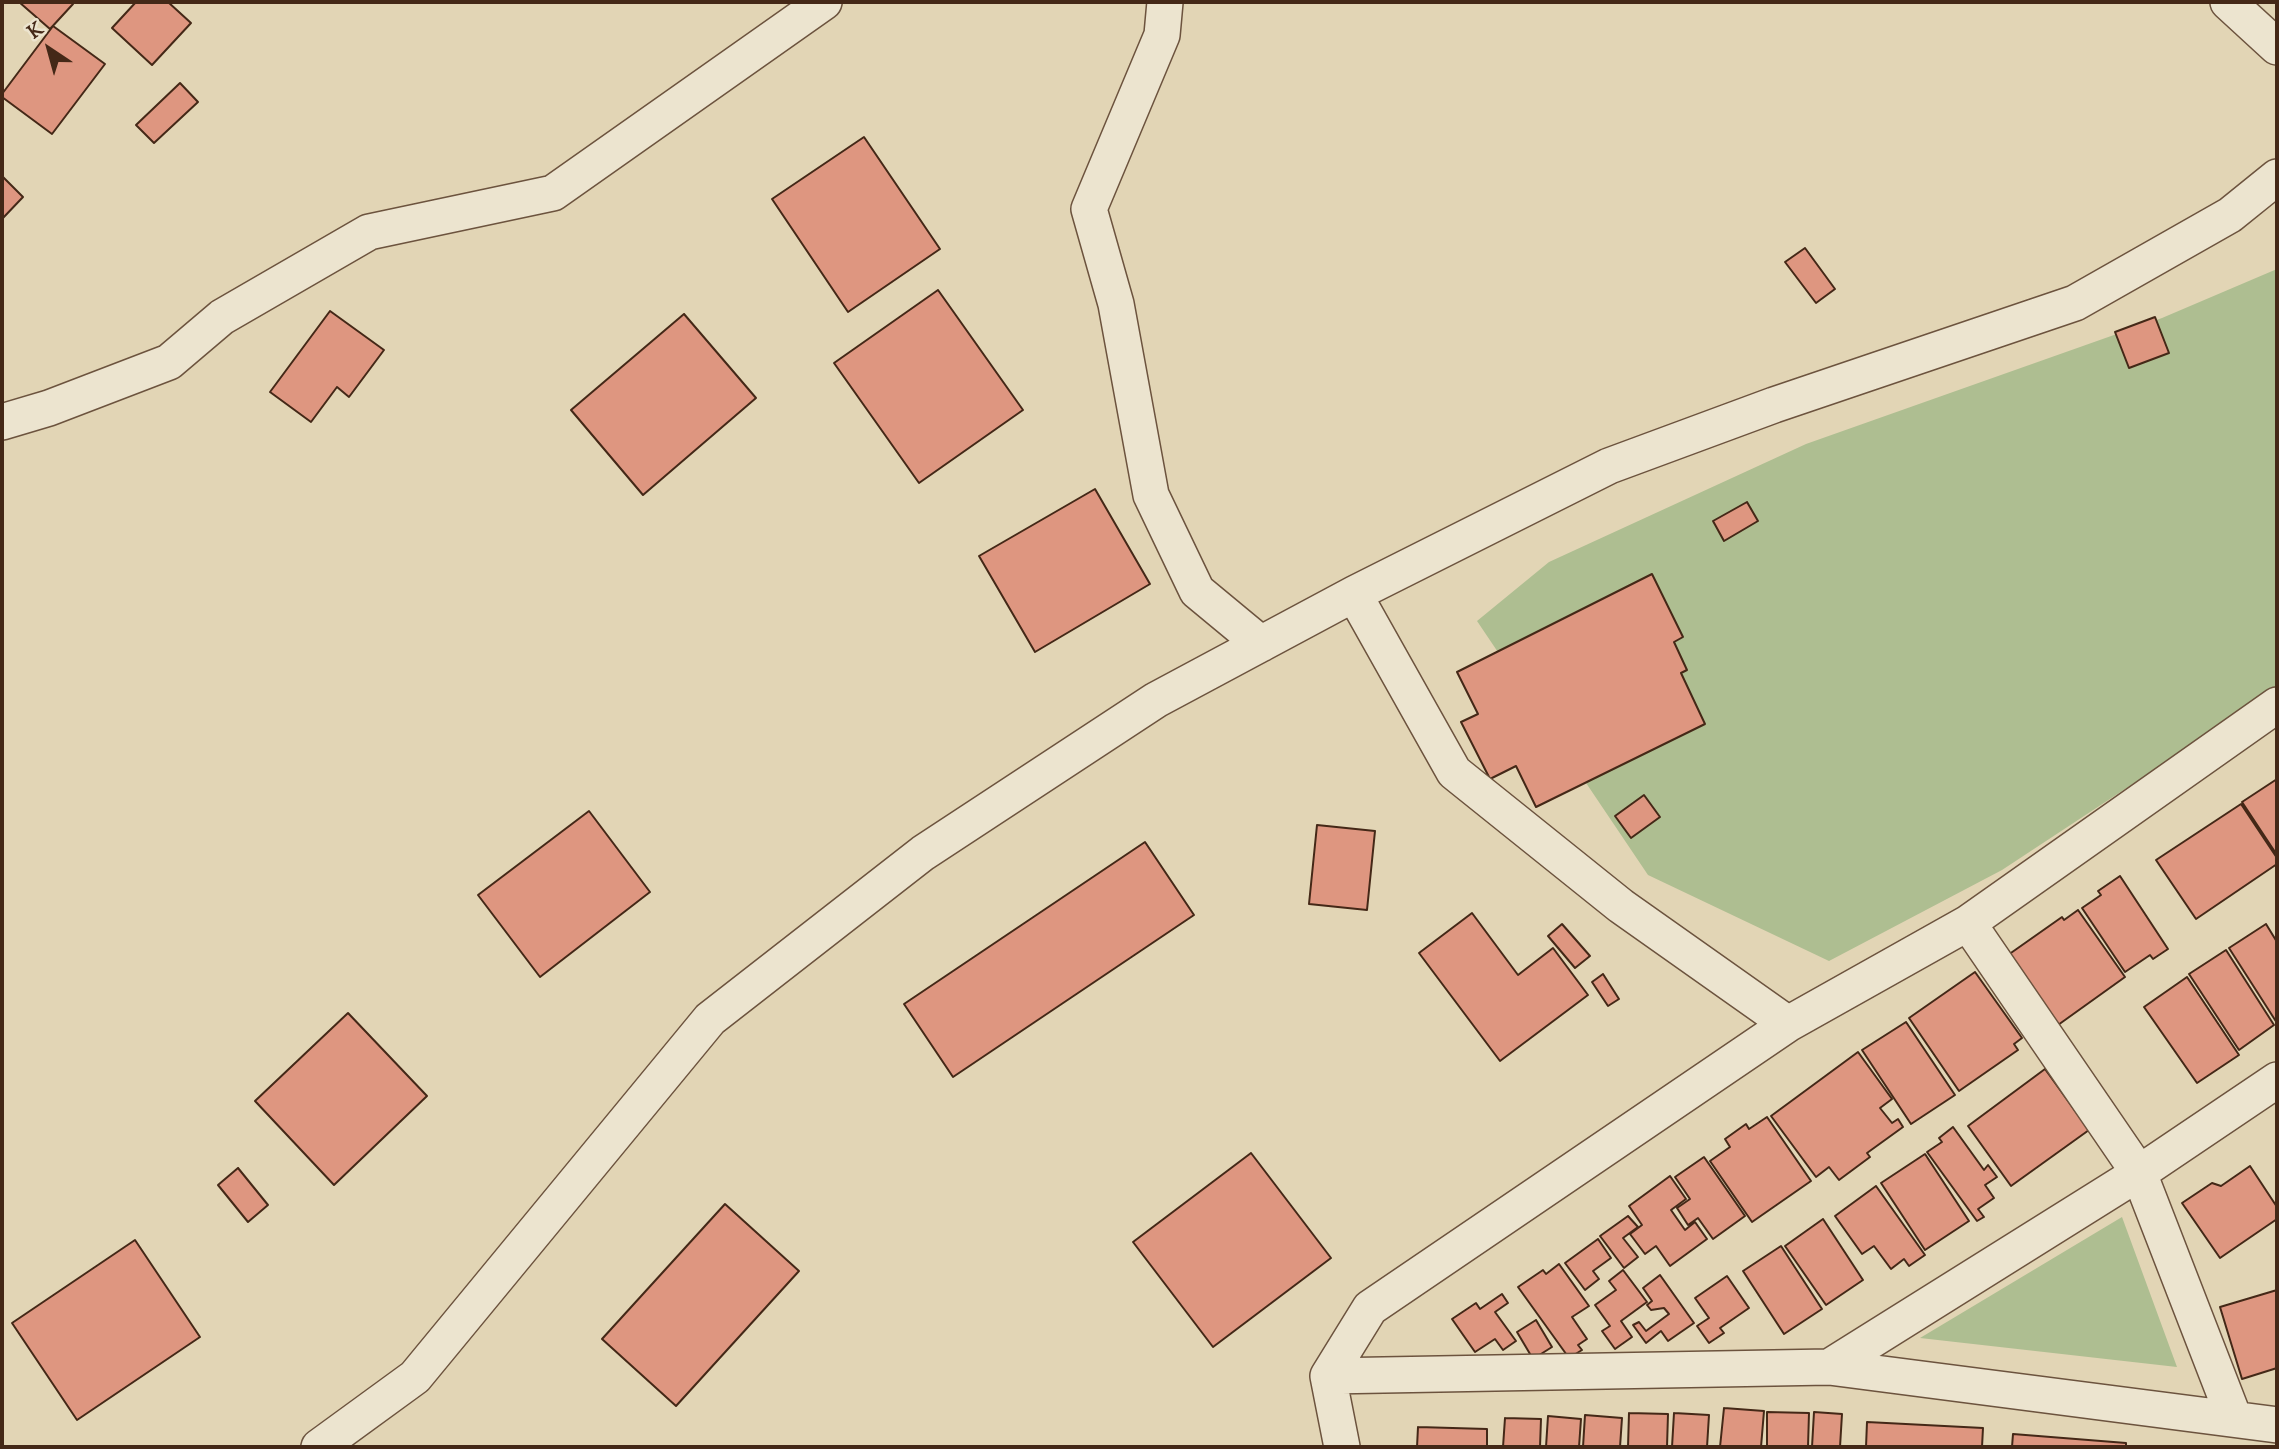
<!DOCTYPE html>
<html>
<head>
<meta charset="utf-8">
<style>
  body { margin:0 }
  #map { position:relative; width:2279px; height:1449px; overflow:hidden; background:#e2d5b5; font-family:"Sorts Mill Goudy",serif }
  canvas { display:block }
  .frame { position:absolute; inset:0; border:4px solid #442817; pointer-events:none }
  .north { position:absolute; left:14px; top:14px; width:70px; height:70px; -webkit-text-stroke:5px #ece4cf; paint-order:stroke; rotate:324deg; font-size:19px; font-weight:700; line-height:28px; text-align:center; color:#442817 }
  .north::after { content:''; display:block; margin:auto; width:24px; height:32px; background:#442817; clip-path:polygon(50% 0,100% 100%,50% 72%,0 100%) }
</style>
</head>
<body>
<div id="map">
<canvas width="2279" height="1449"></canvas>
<div class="frame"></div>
<div class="north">K</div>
</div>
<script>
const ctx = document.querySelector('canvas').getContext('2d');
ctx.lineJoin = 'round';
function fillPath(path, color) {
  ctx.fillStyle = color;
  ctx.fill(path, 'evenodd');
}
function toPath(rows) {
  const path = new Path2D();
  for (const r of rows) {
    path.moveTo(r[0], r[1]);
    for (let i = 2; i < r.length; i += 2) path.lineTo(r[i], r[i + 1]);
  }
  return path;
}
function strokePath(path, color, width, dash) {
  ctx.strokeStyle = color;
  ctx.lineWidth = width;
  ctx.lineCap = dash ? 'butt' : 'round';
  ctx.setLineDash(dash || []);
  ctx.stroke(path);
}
const green = toPath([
  [2277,269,2277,689,2002,870,1829,961,1648,875,1477,621,1549,562,1806,444,2162,318],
  [2122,1217,2177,1367,1920,1338]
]);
const building = toPath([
  [19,2,71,2,73,4,50,29,19,2],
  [136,2,168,2,191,23,152,65,112,28,136,2],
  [53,26,105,64,52,134,2,97,2,94,53,26],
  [180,83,198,102,154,143,136,125,180,83],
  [864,137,940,249,848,312,772,199,864,137],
  [2,176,23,197,2,219,2,176],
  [1805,248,1835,289,1816,303,1785,262,1805,248],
  [938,290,1023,410,919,483,834,363,938,290],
  [330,311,384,350,349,397,337,387,311,422,270,392,330,311],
  [684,314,756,398,643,495,571,410,684,314],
  [2155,317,2169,353,2129,368,2115,332,2155,317],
  [1095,489,1150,584,1035,652,979,556,1095,489],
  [1747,502,1758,521,1724,541,1713,521,1747,502],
  [1652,574,1683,637,1674,642,1687,670,1681,673,1705,724,1536,807,1516,766,1490,779,1461,722,1478,714,1457,672,1652,574],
  [2277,779,2277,855,2242,802,2277,779],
  [1644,795,1660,817,1631,838,1615,816,1644,795],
  [2241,804,2277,858,2277,864,2196,919,2156,860,2241,804],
  [589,811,650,892,540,977,478,895,589,811],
  [1317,825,1375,831,1367,910,1309,904,1317,825],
  [1145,842,1194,915,953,1077,904,1004,1145,842],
  [2120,876,2168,949,2153,959,2150,955,2125,972,2082,908,2101,895,2098,891,2120,876],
  [2078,910,2125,977,2058,1025,2008,955,2062,917,2064,920,2078,910],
  [1472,913,1518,975,1553,948,1588,995,1500,1061,1419,953,1472,913],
  [1562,924,1590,956,1575,968,1548,936,1562,924],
  [2266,924,2277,942,2277,1023,2229,948,2266,924],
  [2226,950,2274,1025,2239,1050,2189,974,2226,950],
  [1975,972,2022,1038,2014,1044,2018,1050,1959,1091,1909,1018,1975,972],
  [1603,974,1619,999,1608,1006,1592,982,1603,974],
  [2187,977,2239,1055,2197,1083,2144,1007,2187,977],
  [348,1013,427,1096,334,1185,255,1101,348,1013],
  [1906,1022,1955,1095,1911,1124,1862,1050,1906,1022],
  [1858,1052,1892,1099,1880,1108,1892,1123,1898,1119,1903,1127,1867,1153,1870,1157,1839,1180,1829,1167,1816,1177,1771,1116,1858,1052],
  [2045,1069,2089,1130,2011,1186,1968,1126,2045,1069],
  [1767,1117,1811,1181,1752,1222,1710,1161,1730,1147,1725,1139,1746,1124,1749,1129,1767,1117],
  [1953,1127,1984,1170,1988,1165,1997,1177,1985,1185,1994,1198,1978,1209,1984,1217,1977,1221,1927,1152,1942,1142,1939,1138,1953,1127],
  [1251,1153,1331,1258,1213,1347,1133,1242,1251,1153],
  [1925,1154,1969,1221,1925,1250,1881,1183,1925,1154],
  [1704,1157,1745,1216,1713,1239,1698,1218,1688,1225,1677,1208,1690,1199,1675,1177,1704,1157],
  [2250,1166,2277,1207,2277,1219,2220,1258,2182,1203,2212,1183,2221,1186,2250,1166],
  [238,1168,268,1205,248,1222,218,1185,238,1168],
  [1670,1176,1686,1199,1671,1210,1685,1230,1695,1222,1707,1239,1670,1266,1656,1246,1645,1254,1630,1234,1642,1225,1629,1206,1670,1176],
  [1876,1186,1925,1255,1909,1266,1904,1259,1891,1269,1874,1246,1862,1254,1835,1216,1876,1186],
  [725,1204,799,1271,676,1406,602,1339,725,1204],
  [1628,1216,1638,1227,1623,1238,1638,1257,1624,1268,1600,1236,1628,1216],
  [1823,1219,1863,1280,1826,1305,1785,1246,1823,1219],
  [1598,1239,1611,1258,1593,1271,1599,1279,1585,1290,1565,1263,1598,1239],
  [135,1240,200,1337,77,1420,12,1323,135,1240],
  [1781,1246,1822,1309,1784,1334,1743,1271,1781,1246],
  [1559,1264,1589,1306,1572,1317,1587,1339,1578,1345,1582,1350,1569,1358,1518,1287,1543,1270,1546,1274,1559,1264],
  [1623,1270,1647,1302,1621,1321,1632,1337,1615,1349,1602,1331,1610,1326,1595,1305,1616,1290,1609,1281,1623,1270],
  [1660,1275,1694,1323,1668,1341,1661,1331,1646,1343,1633,1325,1639,1322,1646,1331,1669,1314,1664,1308,1651,1310,1647,1305,1652,1301,1643,1288,1660,1275],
  [1727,1276,1749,1308,1720,1328,1724,1333,1709,1343,1697,1326,1709,1318,1695,1298,1727,1276],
  [2277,1290,2277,1368,2242,1379,2220,1307,2277,1290],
  [1502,1294,1508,1303,1495,1312,1516,1341,1503,1350,1495,1339,1475,1352,1452,1319,1476,1303,1480,1309,1502,1294],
  [1536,1320,1552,1347,1533,1359,1517,1332,1536,1320],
  [1724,1408,1764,1411,1761,1447,1720,1447,1724,1408],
  [1767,1412,1809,1413,1808,1447,1767,1447,1767,1412],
  [1814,1412,1842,1414,1840,1447,1812,1447,1814,1412],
  [1629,1413,1668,1414,1667,1447,1628,1447,1629,1413],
  [1674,1413,1709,1415,1707,1447,1672,1447,1674,1413],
  [1585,1415,1622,1418,1620,1447,1583,1447,1585,1415],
  [1548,1416,1581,1419,1579,1447,1546,1447,1548,1416],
  [1505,1418,1541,1419,1540,1447,1503,1447,1505,1418],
  [1867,1422,1983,1428,1982,1447,1866,1447,1867,1422],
  [1418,1427,1487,1429,1487,1447,1417,1447,1418,1427],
  [2013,1434,2126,1443,2126,1447,2012,1447,2013,1434]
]);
const minor = toPath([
  [1165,2,1162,35,1089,209,1116,304,1151,495,1197,591,1261,644],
  [2228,2,2277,47],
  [2,422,49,408,169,362,222,317,369,232,553,193,824,2],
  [1354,594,1454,772,1621,906,1788,1024],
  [1829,1367,2139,1173,1968,923],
  [1328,1376,1370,1308,1788,1024,1968,923,2277,705],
  [2234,1418,2139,1173,2277,1080],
  [319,1447,415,1377,710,1019,923,853,1156,700,1354,594,1609,466,1774,405,2075,303,2230,215,2277,177],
  [1342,1447,1328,1376,1829,1367,2277,1425]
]);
fillPath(green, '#aebe91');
fillPath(building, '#de9680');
strokePath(building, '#442817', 2);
strokePath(minor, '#6c533e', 38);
strokePath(minor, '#ece4cf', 35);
</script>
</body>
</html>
